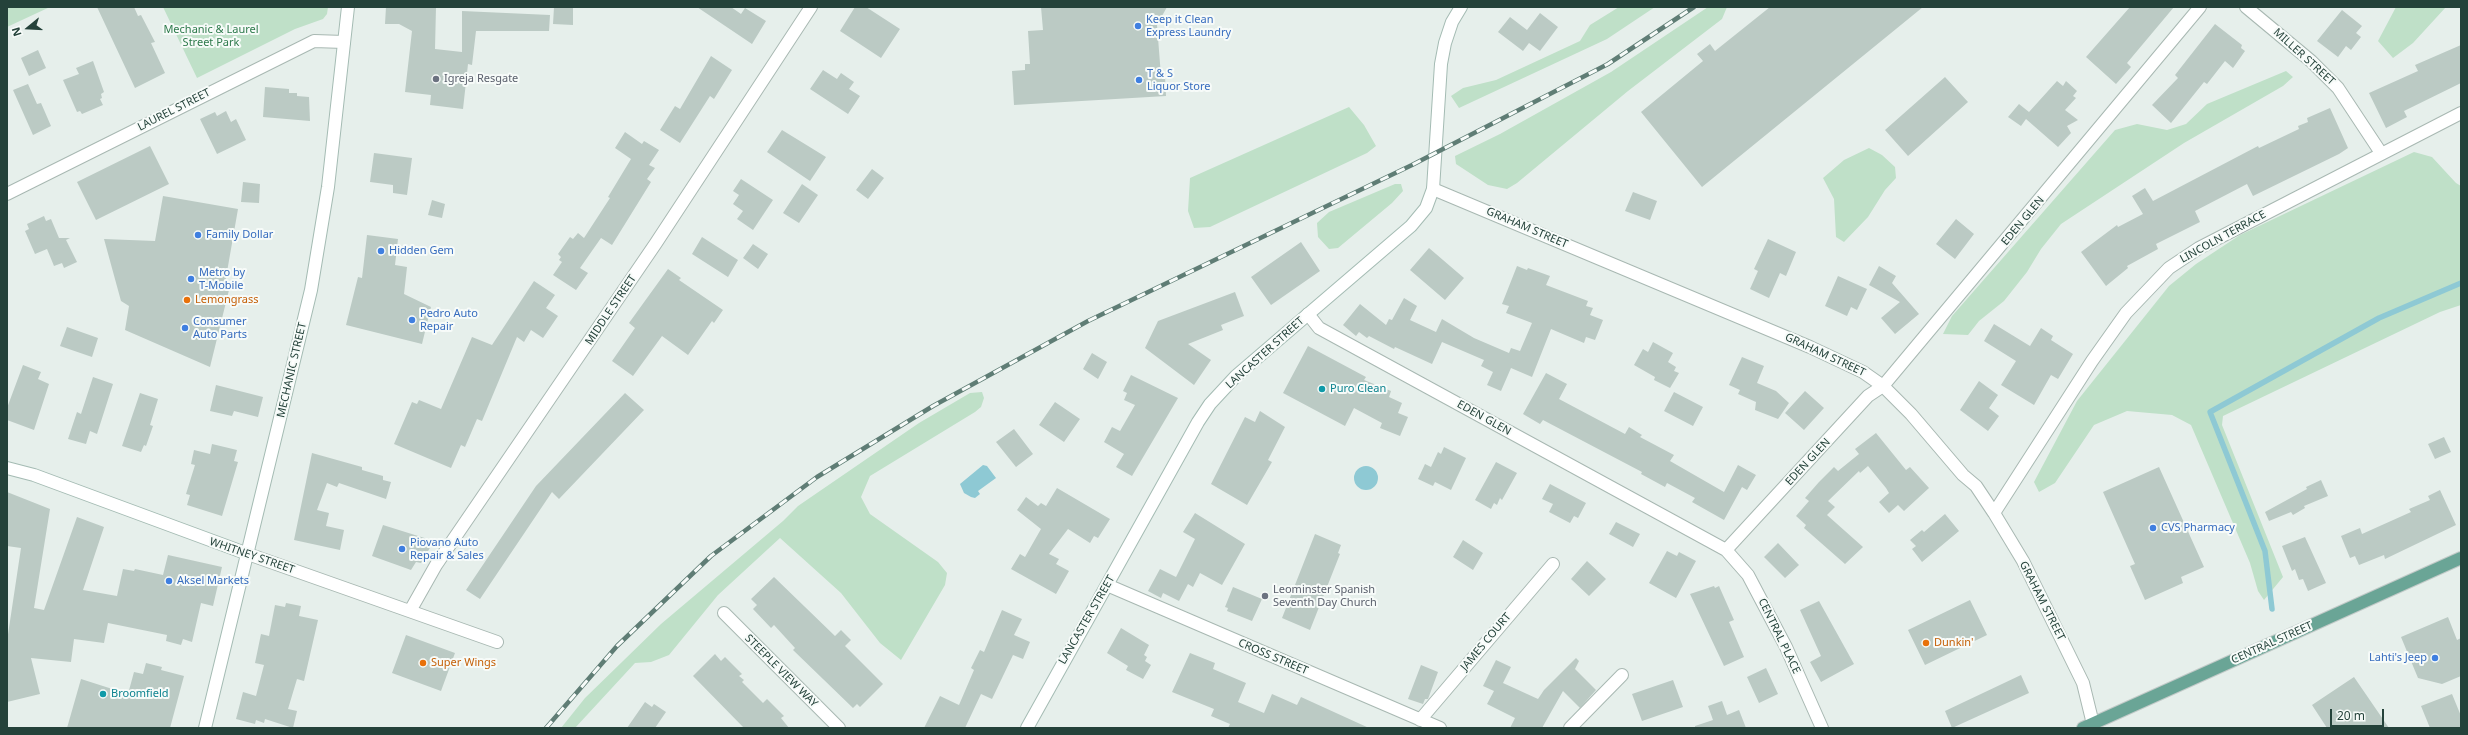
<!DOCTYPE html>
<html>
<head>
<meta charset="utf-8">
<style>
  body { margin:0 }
  #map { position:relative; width:2468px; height:735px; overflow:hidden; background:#e6efeb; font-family:"Noto Sans",sans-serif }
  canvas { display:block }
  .frame { position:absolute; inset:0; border:8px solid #24423a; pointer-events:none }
  .north { position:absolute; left:8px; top:8px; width:40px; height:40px; -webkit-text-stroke:3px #f7fbf9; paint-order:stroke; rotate:252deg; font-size:11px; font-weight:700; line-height:16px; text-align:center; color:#24423a }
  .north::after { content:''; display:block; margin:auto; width:14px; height:18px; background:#24423a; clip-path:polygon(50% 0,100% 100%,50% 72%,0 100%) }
  .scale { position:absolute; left:2330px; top:709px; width:54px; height:18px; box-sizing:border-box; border:2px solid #24423a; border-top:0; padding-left:5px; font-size:12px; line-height:14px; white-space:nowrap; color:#24423a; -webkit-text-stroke:3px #f7fbf9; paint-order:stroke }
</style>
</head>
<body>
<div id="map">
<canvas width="2468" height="735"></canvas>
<div class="frame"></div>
<div class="north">N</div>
<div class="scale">20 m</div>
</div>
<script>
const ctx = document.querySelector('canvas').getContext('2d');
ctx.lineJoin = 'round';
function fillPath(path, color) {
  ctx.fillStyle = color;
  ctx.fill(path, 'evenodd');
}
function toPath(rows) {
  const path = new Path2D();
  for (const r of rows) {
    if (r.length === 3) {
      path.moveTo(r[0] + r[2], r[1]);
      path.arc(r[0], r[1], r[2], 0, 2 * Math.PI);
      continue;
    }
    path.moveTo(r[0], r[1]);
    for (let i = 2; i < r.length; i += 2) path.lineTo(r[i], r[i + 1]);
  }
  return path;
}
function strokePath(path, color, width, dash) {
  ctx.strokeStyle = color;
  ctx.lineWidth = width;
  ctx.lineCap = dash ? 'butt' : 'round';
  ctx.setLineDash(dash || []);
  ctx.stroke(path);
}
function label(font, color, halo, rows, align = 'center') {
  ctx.font = font + ' "Noto Sans",sans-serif';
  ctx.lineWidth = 4;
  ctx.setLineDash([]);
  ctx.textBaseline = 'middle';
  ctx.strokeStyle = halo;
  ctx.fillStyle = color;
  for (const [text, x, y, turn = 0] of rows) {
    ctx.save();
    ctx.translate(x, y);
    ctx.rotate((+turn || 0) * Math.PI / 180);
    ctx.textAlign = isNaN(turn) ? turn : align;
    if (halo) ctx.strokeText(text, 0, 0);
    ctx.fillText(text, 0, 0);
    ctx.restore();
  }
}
const green = toPath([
  [7,7,50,7,7,27],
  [163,7,328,7,327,14,323,19,295,29,197,78],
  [1619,7,1655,7,1607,39,1459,108,1451,96,1463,88,1496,80,1580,41,1590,25],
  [1708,7,1727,7,1722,19,1628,91,1517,183,1507,189,1488,185,1456,164,1455,156,1500,134,1611,72],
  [2396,7,2446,7,2413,43,2393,58,2378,41],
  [2286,71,2293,77,2283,86,2184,143,2061,224,2041,249,2027,272,2004,301,1979,321,1968,335,1943,334,1952,316,2115,130,2137,124,2167,130,2186,124,2207,104],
  [1349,107,1364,125,1376,146,1367,153,1210,227,1194,228,1188,211,1190,178],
  [1869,148,1882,155,1895,167,1896,178,1885,190,1868,217,1844,242,1836,237,1834,199,1823,178,1844,160],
  [2414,152,2432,157,2456,183,2461,186,2461,305,2440,312,2223,416,2222,425,2283,577,2264,600,2258,591,2250,563,2191,425,2172,415,2127,411,2094,425,2055,483,2039,492,2034,482,2077,401,2169,286,2196,264,2240,235],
  [1395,184,1401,184,1403,191,1392,203,1338,248,1329,249,1318,237,1317,223,1329,212],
  [982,392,984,398,981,407,975,412,870,476,861,497,870,514,938,562,947,573,945,585,901,660,880,643,841,593,780,538,718,595,669,655,651,662,635,663,575,728,561,728,585,698,661,624,783,521,798,506,919,423,970,393]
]);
const water = toPath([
  [983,465,987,466,996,478,978,491,980,494,975,498,971,497,964,493,960,484],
  [1366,478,12]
]);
const stream = toPath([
  [2272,609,2265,551,2210,412,2379,318,2461,283]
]);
const building = toPath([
  [97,7,134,7,138,16,141,15,155,42,151,43,165,73,135,88],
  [386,7,436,7,435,49,462,52,462,11,550,15,549,31,476,31,472,65,468,64,463,109,430,105,431,95,405,92,412,31,399,24,385,24],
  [554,7,573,7,573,25,553,24],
  [697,7,731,7,741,14,745,8,766,21,752,44],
  [855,7,866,7,900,29,881,58,840,31],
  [1041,7,1167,7,1157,25,1161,76,1165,76,1166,96,1014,105,1012,71,1025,70,1025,64,1030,64,1028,31,1043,30],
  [1770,7,1923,7,1702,187,1641,112,1703,61,1697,54,1710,44,1715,51],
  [2130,7,2174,7,2127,63,2131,67,2116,84,2086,57],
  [2342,10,2362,26,2356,33,2361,37,2351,50,2346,46,2338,57,2317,41],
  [1540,13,1558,27,1540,51,1529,43,1523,51,1498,32,1510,17,1527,30],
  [2215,24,2242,45,2241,48,2245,51,2233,68,2225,61,2207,84,2204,82,2171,123,2152,105,2178,78,2175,75],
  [2461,45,2461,83,2404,111,2407,117,2386,128,2369,93,2418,71,2415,65],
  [38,50,46,68,29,76,21,58],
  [711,56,732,70,714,99,710,96,680,143,660,130,675,106,680,109],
  [93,61,104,92,101,94,102,98,100,99,103,105,82,114,80,111,77,112,63,80,79,74,76,68],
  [823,70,837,79,841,73,854,82,849,89,860,96,848,114,810,89],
  [1945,77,1968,102,1908,156,1885,130],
  [2057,81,2063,86,2066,81,2077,91,2073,96,2076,98,2065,110,2078,120,2067,126,2071,133,2058,147,2026,119,2021,126,2008,117,2019,104,2029,112],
  [28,84,37,104,41,103,51,126,33,135,13,90],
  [265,87,289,89,289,93,297,93,297,96,309,97,310,121,263,117],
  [2330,108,2348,148,2339,154,2253,196,2247,184,2195,211,2200,222,2156,244,2158,249,2127,266,2128,268,2106,286,2081,252,2117,225,2118,227,2143,214,2132,196,2145,188,2153,201,2258,146,2259,148,2299,129,2298,126,2308,122,2307,118],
  [226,111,231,122,236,119,246,140,217,154,200,119,215,112,217,116],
  [782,130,826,157,810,181,767,152],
  [625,132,642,144,644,141,659,150,649,165,655,168,647,179,651,182,612,245,601,238,580,268,588,273,576,290,553,275,562,262,559,260,561,257,558,254,570,237,573,239,578,233,584,238,610,198,608,197,631,159,615,148],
  [150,146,169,184,96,220,77,182],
  [374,153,412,158,407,195,393,193,393,185,370,182],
  [872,169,884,178,868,199,856,190],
  [741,179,773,200,753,230,737,219,743,211,733,204,739,195,733,191],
  [243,182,260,184,259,203,241,202],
  [802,184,818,195,799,223,783,213],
  [1633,192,1657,201,1650,220,1625,211],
  [163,196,238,209,224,289,229,290,210,367,125,330,129,306,121,301,104,239,155,241],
  [432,200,445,204,442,218,428,215],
  [44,216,46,221,51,219,59,238,70,238,66,240,77,262,64,268,62,263,54,266,47,249,35,254,25,231,29,229,27,224],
  [1956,219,1974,234,1955,259,1936,244],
  [367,235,398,239,395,265,407,267,404,294,431,307,422,344,346,325,358,277,362,278],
  [702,237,738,260,728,277,692,254],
  [1768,239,1796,252,1786,276,1780,273,1769,298,1750,289,1758,271,1754,269],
  [1301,242,1320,271,1271,305,1251,277],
  [753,244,768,254,758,269,743,258],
  [1429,248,1464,278,1445,300,1410,270],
  [1517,266,1527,270,1528,268,1550,276,1546,285,1588,301,1586,306,1593,308,1590,315,1603,320,1595,340,1586,337,1584,343,1551,329,1532,377,1511,368,1501,391,1487,385,1493,372,1481,366,1484,360,1442,342,1432,364,1395,347,1394,349,1369,336,1367,338,1359,332,1356,336,1343,325,1360,304,1386,325,1389,319,1392,320,1404,298,1417,306,1410,320,1436,332,1442,319,1474,338,1509,353,1511,348,1520,351,1532,323,1506,313,1509,306,1502,304],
  [1879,266,1896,276,1892,283,1919,314,1895,334,1881,318,1900,302,1869,285],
  [668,269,681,278,679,280,723,310,714,323,712,321,688,355,662,336,633,376,612,361,635,328,629,323],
  [1838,276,1867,289,1857,310,1851,307,1847,316,1825,306],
  [534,281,555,295,546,308,558,316,543,338,531,330,524,342,517,337,482,421,477,419,465,447,461,445,451,468,394,444,412,402,417,404,419,400,441,409,472,337,492,345],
  [1235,292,1244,316,1221,325,1223,330,1188,344,1211,360,1194,385,1145,348,1158,321],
  [1994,324,2030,346,2041,328,2053,336,2051,340,2073,354,2058,379,2051,375,2034,405,2001,385,2016,361,1984,341],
  [67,327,98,338,92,357,60,346],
  [1653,342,1673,353,1668,362,1676,367,1674,371,1679,373,1670,388,1654,380,1655,377,1634,365,1643,349,1648,352],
  [1308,346,1366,377,1364,380,1391,391,1389,397,1402,403,1398,413,1408,417,1400,436,1380,428,1382,423,1354,408,1345,426,1283,393],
  [1092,353,1107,362,1098,379,1083,369],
  [1742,357,1764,366,1757,383,1776,391,1789,403,1778,419,1755,410,1756,402,1738,394,1740,390,1729,385],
  [23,365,41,372,38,379,49,384,34,430,7,420,7,408],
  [1546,373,1567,384,1559,399,1625,434,1629,427,1642,435,1640,437,1674,455,1670,461,1724,492,1738,465,1756,475,1747,490,1742,487,1724,520,1692,502,1695,498,1667,483,1665,487,1641,474,1642,472,1543,420,1540,424,1523,414],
  [1131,375,1178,398,1132,476,1116,467,1124,454,1104,442,1112,427,1120,431,1135,405,1124,400,1127,393,1123,391],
  [93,377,113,384,97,434,90,431,86,444,68,439,77,412,81,414],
  [1979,381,1998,395,1989,408,1999,416,1988,431,1960,410],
  [216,385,263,397,258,417,234,411,232,416,210,411],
  [1805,391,1824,408,1804,430,1785,413],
  [1674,392,1703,407,1693,426,1664,411],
  [140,393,158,399,150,425,153,426,146,446,144,445,141,452,122,446],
  [625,393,644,410,559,499,552,492,480,599,466,590,536,486],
  [1055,402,1080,419,1064,442,1039,425],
  [1260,411,1285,427,1268,460,1272,462,1247,505,1211,484,1245,417,1255,422],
  [1014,429,1033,454,1016,467,996,442],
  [1876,433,1906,470,1910,467,1929,488,1904,511,1898,505,1889,513,1879,502,1889,493,1886,488,1868,466,1860,473,1859,471,1828,501,1835,507,1827,515,1863,547,1845,564,1804,528,1806,525,1796,516,1809,501,1805,498,1819,482,1834,467,1838,471,1859,454,1855,449],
  [2444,437,2451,452,2435,459,2428,444],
  [212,444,237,450,234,461,238,462,222,516,187,505,190,495,186,494,195,465,191,464,194,450,210,454],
  [1444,447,1466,458,1451,490,1435,482,1433,486,1418,479,1425,464,1431,467,1438,452,1441,454],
  [312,453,362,467,362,470,383,476,383,480,391,482,386,499,339,483,337,487,327,483,317,510,329,513,326,526,344,530,340,550,294,540],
  [1496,462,1517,473,1502,500,1500,498,1497,505,1494,503,1491,509,1475,500],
  [2159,467,2204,567,2181,577,2183,583,2145,600,2130,566,2135,564,2103,492],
  [2321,480,2328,496,2304,506,2305,508,2293,515,2291,512,2269,521,2265,512,2307,489,2306,487],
  [1550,484,1586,503,1578,518,1574,516,1570,523,1549,512,1553,504,1542,499],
  [1057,488,1110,519,1098,538,1094,536,1090,543,1068,529,1049,554,1059,559,1056,564,1069,571,1056,594,1011,569,1020,554,1025,557,1041,529,1017,510,1026,497,1038,506,1041,503,1046,506],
  [2440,490,2456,525,2385,559,2384,555,2359,565,2355,556,2350,558,2341,536,2360,528,2362,534,2411,512,2409,509,2430,500,2428,496],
  [7,492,50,509,34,608,44,610,77,517,104,527,83,590,117,596,123,569,134,571,135,569,163,575,168,555,222,567,213,606,201,603,192,642,183,639,181,645,166,641,167,635,108,623,104,643,74,639,71,662,31,658,40,694,7,702,7,641,21,548,7,546],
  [1195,513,1245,544,1222,585,1200,573,1193,587,1188,584,1179,601,1163,593,1161,598,1148,591,1160,569,1176,577,1195,539,1183,532],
  [1945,514,1959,531,1922,562,1912,549,1916,546,1910,540,1922,530,1924,532],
  [1616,522,1640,534,1633,547,1609,534],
  [383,525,434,541,421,563,416,562,411,570,372,556],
  [1315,534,1341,545,1338,553,1340,554,1310,630,1282,618],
  [2305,537,2326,583,2308,591,2303,579,2299,580,2295,569,2292,571,2282,546],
  [1463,540,1483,553,1473,570,1453,557],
  [1778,543,1799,565,1785,578,1764,557],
  [1667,551,1677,556,1679,552,1696,561,1676,598,1649,583],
  [1587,561,1606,579,1589,596,1571,579],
  [774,577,835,636,841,630,851,640,845,646,883,684,860,707,857,704,853,708,793,650,795,648,774,625,771,628,753,609,757,605,751,599],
  [1714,586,1715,588,1719,586,1734,620,1729,622,1744,657,1724,666,1690,594],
  [1233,587,1262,599,1252,621,1227,611,1228,608,1225,607],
  [1970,600,1987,635,1925,665,1908,630],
  [1819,601,1854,664,1821,682,1810,662,1821,656,1800,610],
  [286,603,301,606,299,616,318,620,304,681,297,679,288,709,297,711,293,728,265,719,264,723,256,720,255,724,236,719,243,692,256,696,264,665,255,663,261,634,269,636,275,605,285,607],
  [1002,610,1022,619,1014,635,1030,642,1023,659,1013,655,992,699,981,694,965,728,924,728,940,696,959,705,974,670,971,668,980,650,984,652],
  [2448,617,2457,640,2461,638,2461,676,2442,684,2418,678,2401,637],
  [1121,628,1149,645,1144,655,1147,657,1145,661,1151,665,1143,679,1126,670,1128,666,1107,653],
  [406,635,455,653,441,691,392,673],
  [1190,653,1215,663,1213,669,1246,683,1238,702,1264,713,1272,694,1297,705,1301,697,1369,728,1228,728,1230,724,1211,716,1214,709,1172,692],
  [715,654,721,661,725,657,742,674,739,676,744,680,742,682,763,703,767,699,784,716,781,718,789,728,744,728,693,676],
  [1576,658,1579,661,1575,669,1596,690,1580,708,1563,691,1542,728,1510,728,1515,718,1487,704,1494,691,1483,686,1496,660,1511,667,1503,683,1538,699,1544,690],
  [146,663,162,667,161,670,184,676,170,728,67,728,81,679,128,694,134,672,143,674],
  [1421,665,1438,672,1428,699,1425,699,1423,704,1408,699],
  [1766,668,1778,694,1759,703,1747,677],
  [2021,675,2029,693,1952,728,1945,711],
  [2354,677,2389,728,2327,728,2312,705],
  [1673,680,1683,707,1642,721,1632,694],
  [2452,694,2461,716,2461,728,2430,728,2421,706],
  [1722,701,1727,715,1739,710,1746,728,1695,728,1695,726,1713,720,1708,706],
  [645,702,652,707,654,704,666,712,655,728,627,728]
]);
const minor = toPath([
  [2246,7,2311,61,2338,88,2381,153],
  [1433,189,1810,347,1863,372,1883,386,1911,414,1963,475,1976,486,1994,513,2023,561,2083,683,2094,728],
  [7,194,314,41,344,42],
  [1308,314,1319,328,1726,550,1868,396,1883,386,2200,7],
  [1994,513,2092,361,2126,313,2169,268,2199,248,2461,113],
  [1726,550,1748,575,1786,647,1822,728],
  [248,554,497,642],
  [1107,585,1440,728],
  [410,611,436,565,656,243,811,7],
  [724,613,839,728],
  [1420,720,1553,564],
  [1570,728,1622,675]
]);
const secondary = toPath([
  [7,468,34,475,248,554],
  [205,728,311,290,328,187,348,7],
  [1027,728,1198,422,1210,404,1236,376,1411,226,1426,208,1433,189,1441,64,1445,43,1452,22,1461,7]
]);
const primary = toPath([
  [2083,728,2461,558]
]);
const rail = toPath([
  [546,728,617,646,711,556,817,477,933,406,1088,321,1412,165,1608,64,1694,7]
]);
const markers = [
  [1138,26,4,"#3f7fe0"],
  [436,79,4,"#6b7280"],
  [1139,80,4,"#3f7fe0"],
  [198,235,4,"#3f7fe0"],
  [381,251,4,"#3f7fe0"],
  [191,279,4,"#3f7fe0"],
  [187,300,4,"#e8710a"],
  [412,320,4,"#3f7fe0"],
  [185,328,4,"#3f7fe0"],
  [1322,389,4,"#0f9aa8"],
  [2153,528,4,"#3f7fe0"],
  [402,549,4,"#3f7fe0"],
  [169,581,4,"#3f7fe0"],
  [1265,596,4,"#6b7280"],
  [1926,643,4,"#e8710a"],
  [2435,658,4,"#3f7fe0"],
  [423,663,4,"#e8710a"],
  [103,694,4,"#0f9aa8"]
];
const shopNames = [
  ["Keep it Clean",1146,20],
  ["Express Laundry",1146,33],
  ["T & S",1147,74],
  ["Liquor Store",1147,87],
  ["Family Dollar",206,235],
  ["Hidden Gem",389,251],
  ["Metro by",199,273],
  ["T-Mobile",199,286],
  ["Pedro Auto",420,314],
  ["Repair",420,327],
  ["Consumer",193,322],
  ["Auto Parts",193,335],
  ["CVS Pharmacy",2161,528],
  ["Piovano Auto",410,543],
  ["Repair & Sales",410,556],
  ["Aksel Markets",177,581],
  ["Lahti's Jeep",2427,658,"right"]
];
const parkNames = [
  ["Mechanic & Laurel",211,30],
  ["Street Park",211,43]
];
const streetNames = [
  ["MILLER STREET",2304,57,42],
  ["LAUREL STREET",174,110,-27],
  ["EDEN GLEN",2023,221,-50],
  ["GRAHAM STREET",1527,228,23],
  ["LINCOLN TERRACE",2223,237,-29],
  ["MIDDLE STREET",611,310,-56],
  ["LANCASTER STREET",1265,353,-42],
  ["GRAHAM STREET",1825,355,25],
  ["MECHANIC STREET",292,370,-77],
  ["EDEN GLEN",1484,418,29],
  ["EDEN GLEN",1808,462,-47],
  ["WHITNEY STREET",252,556,19],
  ["GRAHAM STREET",2042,601,63],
  ["LANCASTER STREET",1087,620,-60],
  ["CENTRAL PLACE",1779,636,64],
  ["JAMES COURT",1486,642,-50],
  ["CENTRAL STREET",2272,643,-24],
  ["CROSS STREET",1273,657,23],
  ["STEEPLE VIEW WAY",781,671,45]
];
const worshipNames = [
  ["Igreja Resgate",444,79],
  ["Leominster Spanish",1273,590],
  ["Seventh Day Church",1273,603]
];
const foodNames = [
  ["Lemongrass",195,300],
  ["Dunkin'",1934,643],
  ["Super Wings",431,663]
];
const cultureNames = [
  ["Puro Clean",1330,389],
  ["Broomfield",111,694]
];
fillPath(green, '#bfe0c8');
fillPath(water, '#8ec9d4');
strokePath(stream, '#8ec9d4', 5.5);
fillPath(building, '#bbcac4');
strokePath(minor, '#a8b8b2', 14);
strokePath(secondary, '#a4bbb3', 14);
strokePath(primary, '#c2cac8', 14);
strokePath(minor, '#fff', 12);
strokePath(secondary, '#fff', 12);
strokePath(primary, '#6aa596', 12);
strokePath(rail, '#5f7d75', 4.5);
strokePath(rail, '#f7fbf9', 3, [9]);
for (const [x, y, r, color] of markers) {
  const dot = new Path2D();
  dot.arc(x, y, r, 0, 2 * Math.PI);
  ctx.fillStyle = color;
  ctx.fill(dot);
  strokePath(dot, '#f7fbf9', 1.5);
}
label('11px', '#366cbe', '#f7fbf9', shopNames, 'left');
label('11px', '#2d7a4b', '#f7fbf9', parkNames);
label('11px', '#24423a', '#f7fbf9', streetNames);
label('11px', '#5b616d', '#f7fbf9', worshipNames, 'left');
label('11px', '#c56008', '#f7fbf9', foodNames, 'left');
label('11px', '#0d838f', '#f7fbf9', cultureNames, 'left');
</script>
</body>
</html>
